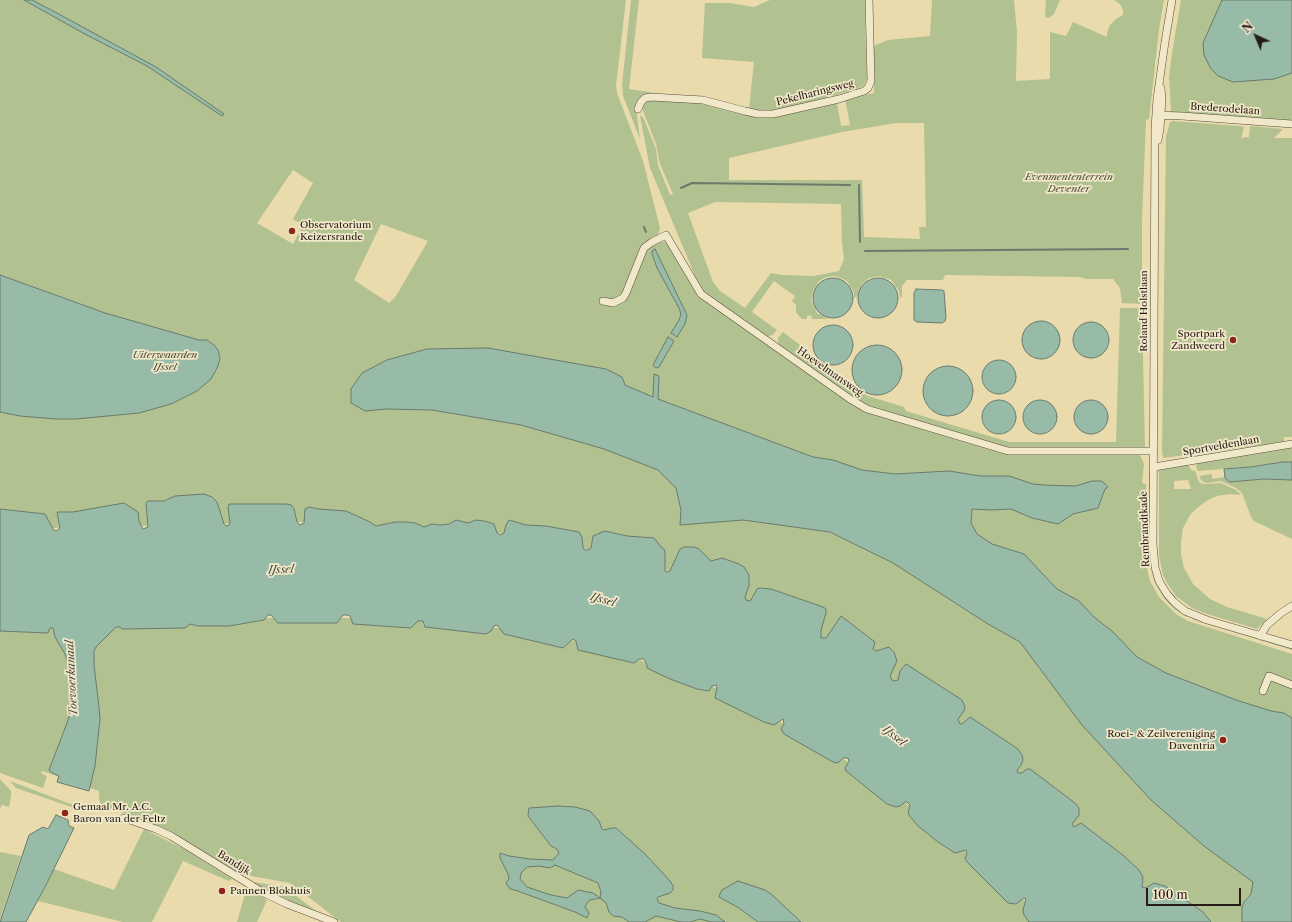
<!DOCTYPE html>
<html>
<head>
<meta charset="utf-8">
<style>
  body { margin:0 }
  #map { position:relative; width:1292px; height:922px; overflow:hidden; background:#eadbad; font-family:"Libre Caslon Text",serif }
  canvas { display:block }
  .north { position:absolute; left:1236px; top:16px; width:40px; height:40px; -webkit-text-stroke:3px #f1e8ca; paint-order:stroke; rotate:316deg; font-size:11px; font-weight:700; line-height:16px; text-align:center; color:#261b16 }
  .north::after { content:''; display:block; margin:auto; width:14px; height:18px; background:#261b16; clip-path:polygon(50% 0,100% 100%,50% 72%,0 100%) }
  .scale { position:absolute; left:1146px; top:888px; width:95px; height:18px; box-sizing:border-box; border:2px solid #261b16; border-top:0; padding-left:5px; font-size:12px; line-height:14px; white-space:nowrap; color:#261b16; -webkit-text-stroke:3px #f1e8ca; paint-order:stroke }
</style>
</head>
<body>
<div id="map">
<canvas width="1292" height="922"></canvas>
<div class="north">N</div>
<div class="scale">100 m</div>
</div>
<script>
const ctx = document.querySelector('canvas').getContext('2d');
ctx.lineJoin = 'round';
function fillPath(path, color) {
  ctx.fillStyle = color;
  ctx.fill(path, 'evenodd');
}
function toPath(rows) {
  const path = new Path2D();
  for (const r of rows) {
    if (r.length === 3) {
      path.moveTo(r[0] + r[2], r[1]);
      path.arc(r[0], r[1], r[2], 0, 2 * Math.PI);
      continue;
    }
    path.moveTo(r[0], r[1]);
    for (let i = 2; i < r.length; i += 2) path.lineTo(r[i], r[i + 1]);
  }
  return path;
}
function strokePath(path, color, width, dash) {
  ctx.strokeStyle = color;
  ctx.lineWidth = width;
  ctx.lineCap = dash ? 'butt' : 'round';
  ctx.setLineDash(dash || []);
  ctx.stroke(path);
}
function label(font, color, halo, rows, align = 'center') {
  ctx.font = font + ' "Libre Caslon Text",serif';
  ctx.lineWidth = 3.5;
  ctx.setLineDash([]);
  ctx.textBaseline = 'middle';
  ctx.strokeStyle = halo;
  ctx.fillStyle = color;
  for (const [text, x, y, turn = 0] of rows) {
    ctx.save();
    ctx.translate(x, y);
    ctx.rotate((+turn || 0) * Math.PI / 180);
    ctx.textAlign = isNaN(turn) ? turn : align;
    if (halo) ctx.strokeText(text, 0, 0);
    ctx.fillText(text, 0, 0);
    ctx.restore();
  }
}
const green = toPath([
  [0,0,626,0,616,85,617,93,643,161,660,228,658,235,662,242,667,242,695,289,854,405,868,413,1000,453,1013,455,1045,452,1140,455,1144,464,1142,483,1146,484,1146,556,1147,569,1150,581,1159,597,1176,614,1188,621,1292,654,1292,718,1284,713,1254,882,1251,894,1246,899,1242,907,1242,922,1182,922,1142,888,1073,826,1019,773,962,724,890,680,746,601,666,570,585,549,498,533,425,527,300,522,51,528,0,527],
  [293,170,313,183,293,219,303,225,293,244,257,223],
  [381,224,428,241,396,296,389,303,354,280],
  [631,0,639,0,629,89,655,93,643,98,636,108,640,139,623,96,622,85],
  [770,0,866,0,865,18,867,79,864,85,859,88,836,95,775,111,760,111,749,109,754,62,702,58,705,3,730,3,754,7],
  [932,0,1014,0,1017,32,1016,81,1050,79,1050,32,1066,36,1073,22,1107,37,1107,33,1110,25,1116,19,1123,15,1123,10,1120,4,1114,0,1164,0,1159,29,1149,119,1146,120,1142,220,1142,304,1122,303,1120,288,1113,279,1087,279,1079,277,945,275,943,280,907,280,902,286,902,297,900,297,899,291,891,280,879,276,869,278,862,284,859,290,857,297,854,297,854,292,847,281,841,278,834,276,826,277,819,281,813,291,811,300,817,313,828,319,812,319,811,315,807,316,807,319,802,319,799,316,796,312,796,305,792,301,795,296,774,281,752,312,777,330,774,333,775,334,767,337,701,290,650,168,640,116,643,117,656,149,658,165,670,195,673,194,660,164,656,144,642,108,642,104,648,99,680,100,701,104,710,103,752,115,837,103,841,126,850,125,845,99,874,93,873,46,888,40,930,36],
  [896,123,924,123,926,227,919,227,920,239,864,237,862,180,729,180,729,158,842,132],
  [715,202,841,204,842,243,844,259,839,271,814,276,782,275,771,273,745,308,720,291,713,282,688,213],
  [1046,0,1060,0,1054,14,1049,18,1045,17],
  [1181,0,1292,0,1292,122,1171,112,1169,77,1172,53],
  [1172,121,1239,126,1244,127,1241,138,1249,137,1250,126,1283,129,1274,138,1292,138,1292,437,1284,437,1284,442,1163,458,1162,451,1166,137,1170,122],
  [1120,308,1139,308,1142,312,1145,449,1013,450,866,405,779,346,778,341,778,338,783,332,796,342,808,350,815,362,836,378,846,381,851,387,868,396,904,407,906,411,1009,442,1116,442],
  [1292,446,1292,462,1283,462,1246,467,1198,471,1196,467,1197,461],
  [1187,463,1192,471,1195,470,1198,480,1200,483,1205,484,1221,483,1236,490,1241,495,1230,494,1217,496,1208,500,1197,508,1190,515,1183,528,1181,542,1181,554,1184,568,1193,584,1210,599,1227,607,1267,619,1257,629,1207,614,1192,608,1176,596,1167,583,1163,575,1159,556,1159,470],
  [1188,480,1191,489,1174,489,1174,481],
  [1149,474,1150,474,1151,562,1153,572,1156,583,1164,596,1171,604,1186,615,1187,617,1174,609,1163,597,1155,583,1152,573,1149,555],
  [1212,474,1212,479,1225,477,1230,482,1264,479,1292,480,1292,539,1254,521,1251,517,1242,493,1236,488,1221,481,1206,483,1201,480,1199,476],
  [268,618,344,618,421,620,492,627,571,640,639,660,714,687,780,722,845,760,906,803,1025,901,1045,922,341,922,290,883,235,873,144,822,116,810,102,807,99,799,99,791,42,771,41,773,47,776,43,788,0,773,0,623,190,624],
  [1192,619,1194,619,1292,648,1292,650],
  [0,779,11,791,11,796,9,807,2,805,0,809],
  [10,781,68,803,91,810,80,810,22,790,16,788],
  [144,829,186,850,232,879,229,881,183,861,152,922,123,922,38,901,54,869,114,890],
  [0,852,21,856,0,919],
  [248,881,285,887,322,916,311,912],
  [247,887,267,900,257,922,237,922]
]);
const water = toPath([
  [24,0,32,0,55,12,156,67,224,114,222,116,147,66,83,33,24,0],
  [1222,0,1292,0,1292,73,1274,79,1233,82,1218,76,1211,69,1204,55,1203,43,1222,0],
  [655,249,687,315,685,324,677,337,671,333,679,320,681,314,679,308,657,268,652,254,652,251,655,249],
  [0,275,105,313,199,340,207,340,214,345,218,350,220,358,218,366,211,379,197,391,171,404,139,413,76,419,56,419,20,416,0,412,0,275],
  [878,298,20],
  [833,298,20],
  [916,289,942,290,944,291,946,318,945,321,942,323,917,322,914,320,914,293,916,289],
  [1041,340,19],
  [1091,340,18],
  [833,345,20],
  [668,337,674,341,659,367,656,368,653,365,668,337],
  [877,370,25],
  [488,348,606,369,622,377,625,385,653,397,654,374,659,376,658,399,813,457,833,460,862,470,895,474,949,471,980,476,1009,476,1033,484,1043,485,1076,486,1092,481,1102,481,1108,487,1105,489,1098,508,1073,514,1058,524,1032,518,1011,509,991,510,972,509,971,523,977,534,992,544,1024,554,1057,589,1079,601,1094,617,1113,632,1137,657,1166,673,1236,700,1271,711,1284,713,1292,718,1292,922,1242,922,1242,907,1244,902,1251,894,1253,882,1204,846,1151,800,1082,725,1020,642,988,624,893,563,830,532,743,520,680,525,681,510,676,488,658,470,604,449,521,425,432,410,386,409,365,411,351,403,351,389,362,373,387,360,427,349,488,348],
  [999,377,17],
  [948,391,25],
  [1091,417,17],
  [1040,417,17],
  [999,417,17],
  [1283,462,1292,462,1292,480,1264,479,1230,482,1225,478,1224,469,1250,467,1283,462],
  [204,494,212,497,217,502,224,524,226,526,229,525,230,523,228,508,229,504,286,504,291,505,294,509,297,522,300,525,304,523,305,509,309,507,318,509,346,511,370,522,376,526,395,522,405,522,415,523,424,527,432,524,440,525,449,524,456,520,468,523,476,520,484,521,494,524,497,533,500,535,504,533,506,525,509,520,526,525,546,526,579,532,582,537,583,548,585,550,588,550,591,548,593,536,605,531,627,536,654,538,661,547,664,549,665,553,665,571,668,572,670,571,680,549,684,547,694,547,699,549,711,561,722,558,739,564,744,567,749,575,749,586,745,597,746,600,749,601,751,600,757,589,760,588,771,589,823,607,826,609,826,613,821,630,821,638,826,638,841,616,875,642,873,649,876,651,889,647,894,652,897,661,890,676,892,680,894,681,898,680,900,671,906,664,962,700,965,707,964,711,958,719,960,724,962,724,970,717,1018,749,1022,755,1023,760,1021,765,1017,770,1018,773,1022,773,1027,769,1030,769,1075,803,1079,808,1079,815,1072,824,1074,827,1081,823,1124,856,1139,870,1143,877,1142,887,1146,888,1154,883,1165,886,1203,912,1211,922,1029,922,1024,915,1023,910,1026,899,1024,898,1016,904,1008,903,967,862,965,858,967,854,966,850,955,853,938,842,918,826,908,814,910,805,907,802,905,802,900,806,896,807,887,804,846,771,845,768,849,761,848,758,843,758,838,763,833,762,784,734,781,729,784,724,783,719,774,725,764,722,715,698,717,688,716,685,712,686,709,691,697,689,670,679,647,668,647,665,644,659,639,659,634,663,578,650,576,641,573,639,563,648,504,634,497,625,494,626,491,631,486,634,425,627,423,621,418,621,411,628,353,624,350,616,347,615,343,615,337,623,278,623,271,615,268,615,264,620,229,626,198,626,190,624,185,628,122,629,120,627,116,627,96,647,94,651,94,665,99,707,100,719,95,766,89,791,57,782,59,776,51,772,49,770,67,723,71,711,73,700,73,687,71,673,65,654,55,637,53,628,50,628,48,633,0,631,0,509,45,514,53,529,56,531,60,528,57,512,73,512,124,503,138,512,139,521,143,529,148,527,146,503,148,501,164,501,175,496,204,494],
  [558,806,575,807,590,811,599,821,602,829,604,830,612,828,616,828,646,855,670,881,673,886,673,890,670,893,658,897,657,899,659,903,675,908,700,911,716,915,725,922,711,922,700,919,691,922,681,922,656,916,645,922,629,922,622,917,613,916,609,912,606,903,600,898,590,900,587,903,585,907,589,913,587,918,575,912,515,890,510,889,506,883,509,879,508,874,500,858,500,853,509,856,530,859,553,860,559,853,557,849,551,846,528,816,529,808,558,806],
  [555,865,598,883,601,892,600,898,593,893,578,890,567,898,551,895,527,887,520,879,521,873,527,867,539,866,550,868,555,865],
  [56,815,68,820,69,826,74,828,45,887,26,922,0,922,29,835,43,827,48,829,56,815],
  [738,881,765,890,771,894,801,922,758,922,739,908,719,897,720,894,722,890,738,881]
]);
const stream = toPath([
  [859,185,860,242],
  [681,188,692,183,850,185],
  [644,227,646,232],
  [865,251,1128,249]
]);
const minor = toPath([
  [1172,0,1165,42,1157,99,1155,128,1153,544,1155,567,1159,581,1167,594,1174,602,1185,611,1207,620,1292,645],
  [638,109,641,102,645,98,651,97,703,100,745,111,758,114,773,114,839,99,864,91,868,88,871,81,869,0],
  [1156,115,1182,116,1292,124],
  [1158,140,1160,129,1162,99,1161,88],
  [603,301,613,303,623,298,626,293,644,248,652,242,666,235,701,294,850,399,867,409,1008,451,1154,451],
  [1154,467,1292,444],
  [1260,636,1267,625,1281,613,1292,606],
  [1263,691,1269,676,1292,685],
  [124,818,156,829,171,836,262,892,287,904,334,922]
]);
const markers = [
  [292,231,4,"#8f2418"],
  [1233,340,4,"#8f2418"],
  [1223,740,4,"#8f2418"],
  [65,813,4,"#8f2418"],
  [222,891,4,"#8f2418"]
];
const streetNames = [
  ["Pekelharingsweg",815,93,-14],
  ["Brederodelaan",1225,109,4],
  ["Roland Holstlaan",1144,311,-90],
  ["Hoevelmansweg",830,372,35],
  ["Sportveldenlaan",1221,446,-10],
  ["Rembrandtkade",1145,529,-92],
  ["Bandijk",234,863,32]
];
const parkNames = [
  ["Evenmententerrein",1069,177],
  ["Deventer",1069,189],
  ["Uiterwaarden",165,355],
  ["IJssel",165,367]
];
const poiNames = [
  ["Observatorium",300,225],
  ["Keizersrande",300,237],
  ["Sportpark",1225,334,"right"],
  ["Zandweerd",1225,346,"right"],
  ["Roei- & Zeilvereniging",1215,734,"right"],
  ["Daventria",1215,746,"right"],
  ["Gemaal Mr. A.C.",73,807],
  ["Baron van der Feltz",73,819],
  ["Pannen Blokhuis",230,891]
];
const waterNames = [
  ["IJssel",281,570,-2],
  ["IJssel",603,600,15],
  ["Toevoerkanaal",72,678,-93],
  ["IJssel",894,736,39]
];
fillPath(green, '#b1c18f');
fillPath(water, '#98bba8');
strokePath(water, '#6a7b6e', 1);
strokePath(stream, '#6a7b6e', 2);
strokePath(minor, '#574b3c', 8);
strokePath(minor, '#f1e8ca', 7);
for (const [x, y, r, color] of markers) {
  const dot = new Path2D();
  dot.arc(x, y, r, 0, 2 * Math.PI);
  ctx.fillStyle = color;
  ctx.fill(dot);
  strokePath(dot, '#f1e8ca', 1.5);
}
label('10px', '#261b16', '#f1e8ca', streetNames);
label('italic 10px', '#504d3a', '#f1e8ca', parkNames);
label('10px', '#261b16', '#f1e8ca', poiNames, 'left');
label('italic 11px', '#484b42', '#f1e8ca', waterNames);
</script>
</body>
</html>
